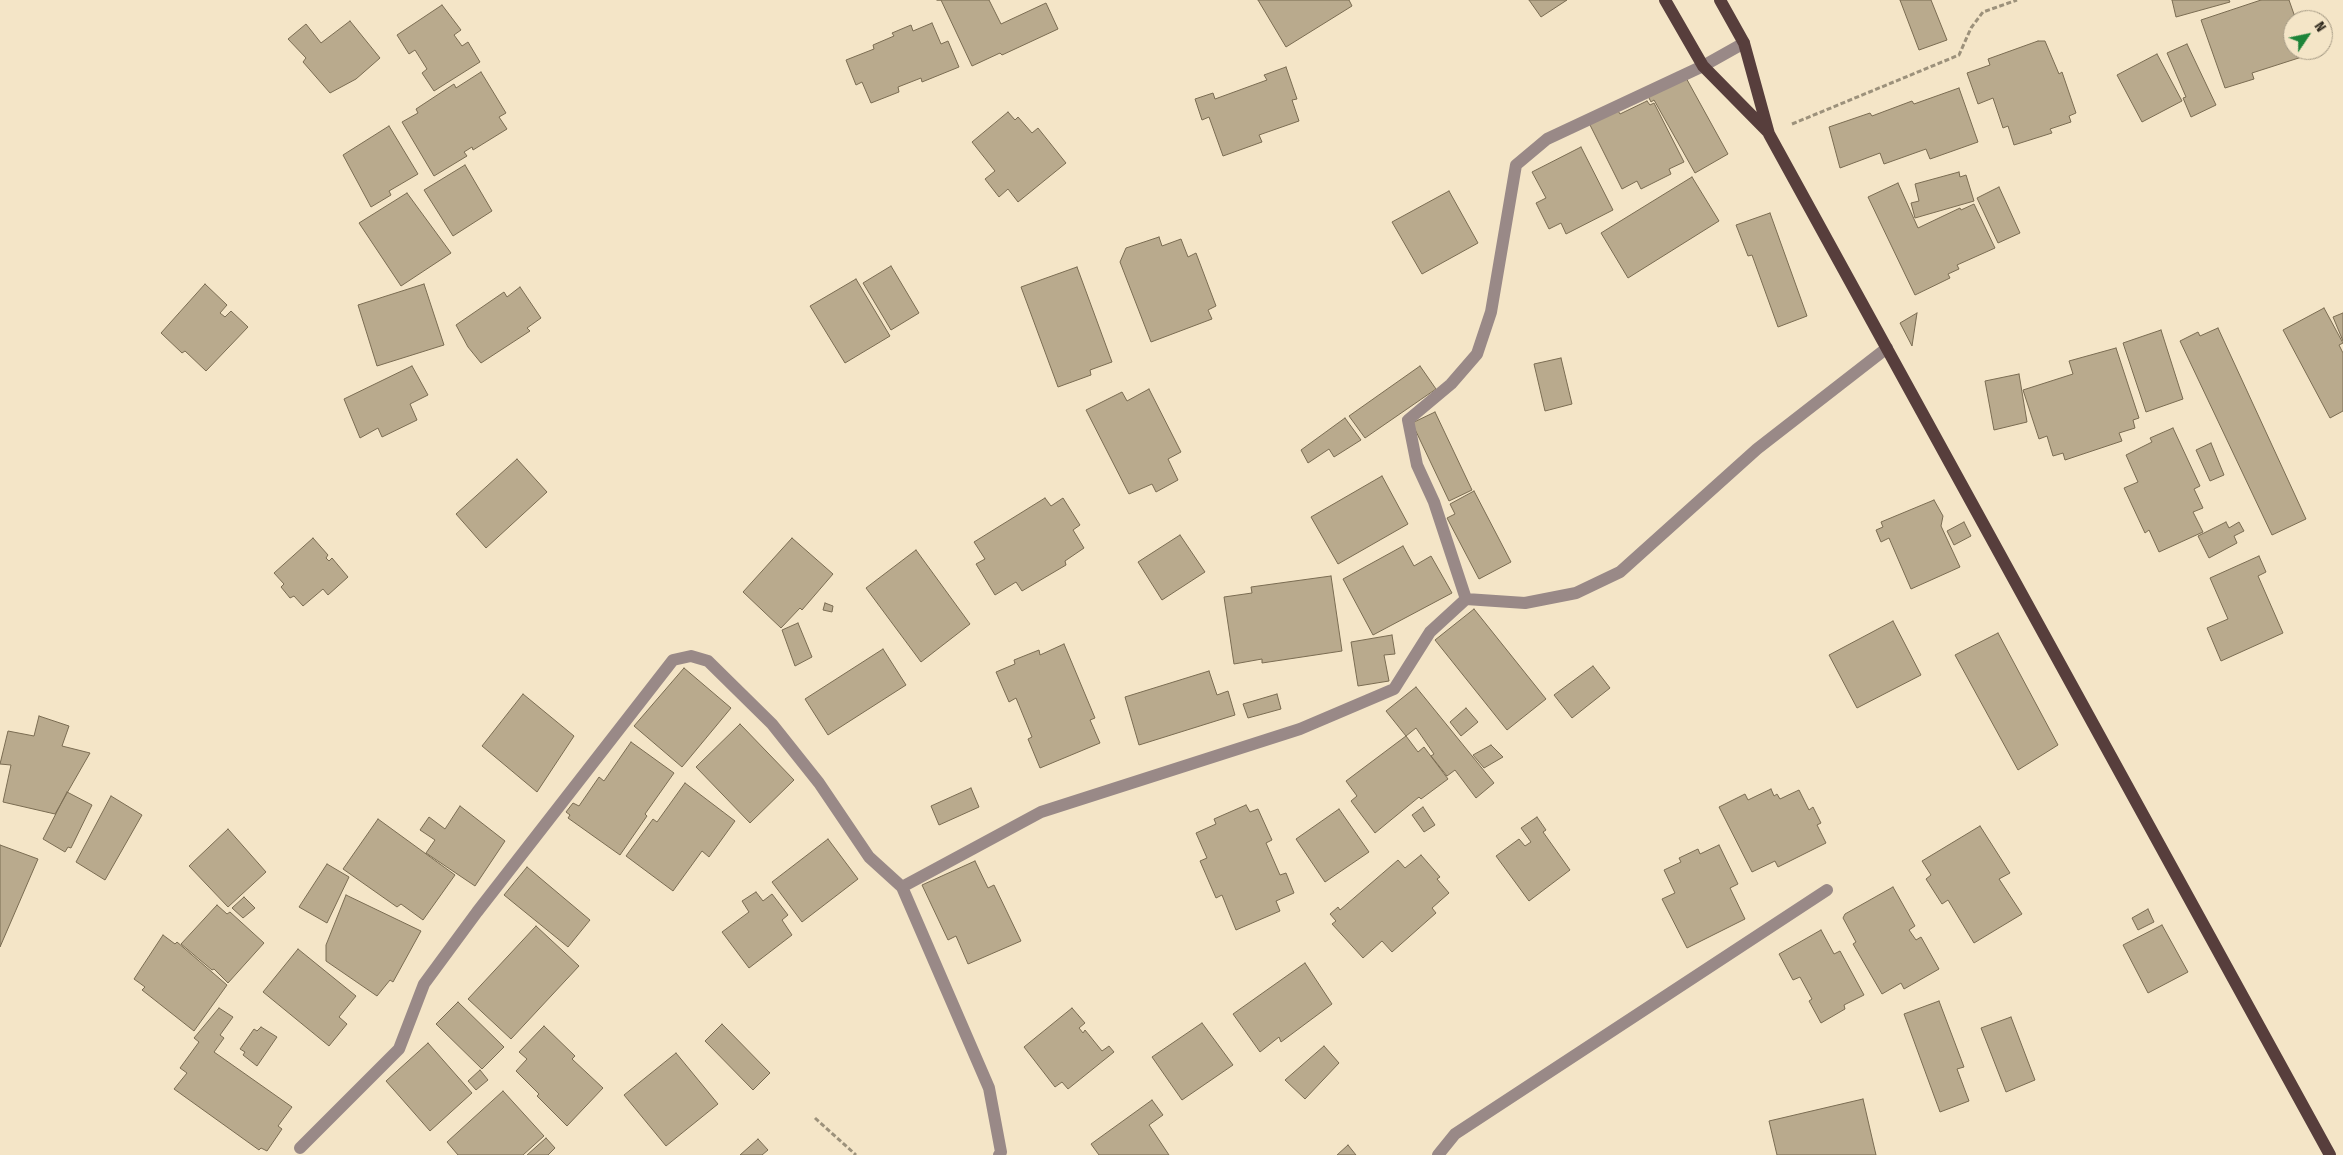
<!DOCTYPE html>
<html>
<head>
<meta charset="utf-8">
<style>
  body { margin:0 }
  #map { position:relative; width:2343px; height:1155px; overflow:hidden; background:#f4e5c7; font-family:"Fira Sans Condensed",sans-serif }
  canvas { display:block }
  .north { position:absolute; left:2283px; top:10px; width:50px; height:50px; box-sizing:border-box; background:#f4e5c7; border:1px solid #a49983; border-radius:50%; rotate:56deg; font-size:14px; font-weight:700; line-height:20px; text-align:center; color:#2d271c }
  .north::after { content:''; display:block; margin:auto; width:18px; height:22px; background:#1d8439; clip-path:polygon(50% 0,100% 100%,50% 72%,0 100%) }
</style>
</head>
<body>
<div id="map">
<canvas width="2343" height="1155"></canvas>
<div class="north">N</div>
</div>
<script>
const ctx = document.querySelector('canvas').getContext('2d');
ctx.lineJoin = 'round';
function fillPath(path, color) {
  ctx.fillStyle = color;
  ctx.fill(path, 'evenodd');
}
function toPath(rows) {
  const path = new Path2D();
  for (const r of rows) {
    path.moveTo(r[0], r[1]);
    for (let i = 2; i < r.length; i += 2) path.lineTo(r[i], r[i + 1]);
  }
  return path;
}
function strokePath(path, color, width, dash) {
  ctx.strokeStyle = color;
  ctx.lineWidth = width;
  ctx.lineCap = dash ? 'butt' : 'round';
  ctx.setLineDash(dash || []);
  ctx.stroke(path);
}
const building = toPath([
  [937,0,989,0,1001,24,1046,3,1058,29,1002,55,1000,53,972,66,941,0,937,0],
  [1258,0,1349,0,1352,6,1286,47,1258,0],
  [1529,0,1567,0,1541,17,1529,0],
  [1900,0,1931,0,1947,40,1919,50,1900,0],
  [2172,0,2229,0,2230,2,2176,17,2172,0],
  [2261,0,2289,0,2296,20,2293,20,2293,50,2306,50,2308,55,2252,73,2254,79,2225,88,2201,20,2261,0],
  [442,5,461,30,454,35,462,46,468,42,480,62,434,91,422,73,427,69,415,50,409,54,397,35,442,5],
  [350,21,380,58,356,79,330,93,303,62,306,58,288,39,306,24,321,43,350,21],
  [932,23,941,44,948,41,959,67,922,82,921,78,898,87,899,92,871,103,862,82,856,85,846,60,874,49,873,45,894,36,892,33,911,25,913,31,932,23],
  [2038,41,2045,41,2059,74,2062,72,2076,113,2069,116,2071,122,2050,129,2052,133,2014,145,2008,126,2003,128,1993,98,1978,104,1967,73,1990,65,1988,59,2038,41],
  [2187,44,2216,105,2191,117,2183,98,2186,97,2167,53,2187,44],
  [2157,54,2182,101,2142,122,2117,75,2157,54],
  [1286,67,1297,99,1292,100,1299,121,1259,135,1262,142,1223,156,1209,117,1202,120,1195,99,1213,93,1215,99,1267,80,1264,75,1286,67],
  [481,72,506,113,499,117,507,129,473,150,472,147,464,152,467,156,434,176,402,122,418,113,416,109,454,84,456,88,481,72],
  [1685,76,1728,154,1695,173,1654,100,1651,102,1648,96,1685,76],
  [1959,88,1978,142,1930,159,1926,149,1884,164,1880,153,1840,168,1829,127,1870,113,1872,116,1912,101,1914,104,1959,88],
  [1647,101,1650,105,1654,103,1684,162,1669,169,1671,174,1641,189,1637,181,1622,189,1589,123,1617,109,1620,114,1647,101],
  [1008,112,1015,120,1018,117,1032,133,1038,128,1066,163,1018,202,1008,189,999,197,985,179,995,171,972,142,1008,112],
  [389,126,418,174,389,191,391,195,371,207,343,155,389,126],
  [1581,147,1613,210,1566,234,1561,223,1549,229,1536,203,1546,198,1532,172,1581,147],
  [465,165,492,211,453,236,424,190,465,165],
  [1959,172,1960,177,1966,175,1974,201,1915,218,1911,203,1919,201,1915,184,1959,172],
  [1692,177,1719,221,1628,278,1601,233,1692,177],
  [1898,183,1918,228,1960,208,1961,210,1974,204,1995,248,1957,265,1959,269,1948,274,1950,278,1915,295,1868,197,1898,183],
  [1999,187,2020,233,1998,243,1977,198,1999,187],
  [1449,191,1478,243,1422,274,1392,222,1449,191],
  [407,193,451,253,401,286,359,223,407,193],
  [1770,213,1807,316,1778,327,1752,255,1748,256,1736,225,1770,213],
  [1159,237,1162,246,1181,239,1188,257,1196,253,1216,306,1208,310,1212,319,1151,342,1120,262,1126,248,1159,237],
  [891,266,919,313,891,330,863,283,891,266],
  [1077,267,1112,362,1090,370,1091,375,1058,387,1021,287,1077,267],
  [856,279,890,336,845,363,810,306,856,279],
  [205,284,227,305,220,313,225,317,231,311,248,327,206,371,185,351,182,353,161,333,205,284],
  [424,284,444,345,377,366,358,305,424,284],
  [520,287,541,318,527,328,530,331,481,363,468,347,456,325,504,292,507,297,520,287],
  [2324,308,2343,343,2339,345,2343,353,2343,411,2330,418,2283,330,2324,308],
  [1917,313,1912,346,1900,323,1917,313],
  [2343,313,2343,341,2333,317,2343,313],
  [2218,328,2306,519,2272,535,2180,341,2198,332,2200,336,2218,328],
  [2161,330,2183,399,2146,412,2123,343,2161,330],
  [2116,348,2139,418,2133,420,2135,428,2119,433,2122,441,2065,460,2063,453,2053,456,2047,436,2039,439,2023,390,2073,374,2069,361,2116,348],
  [1561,358,1572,404,1545,411,1534,364,1561,358],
  [412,366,428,395,410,404,417,420,382,437,378,428,360,438,344,399,412,366],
  [1420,366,1436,389,1365,438,1349,416,1420,366],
  [2019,374,2027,422,1994,430,1985,381,2019,374],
  [1149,389,1181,452,1168,459,1178,480,1156,492,1152,484,1129,494,1086,410,1122,392,1127,401,1149,389],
  [1435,412,1472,490,1449,501,1412,423,1435,412],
  [1345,418,1361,440,1334,457,1329,449,1308,463,1301,450,1345,418],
  [2173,428,2200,486,2194,489,2203,508,2193,512,2203,532,2159,552,2149,530,2145,533,2124,488,2138,482,2126,455,2152,442,2150,438,2173,428],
  [2211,443,2224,475,2210,481,2196,450,2211,443],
  [517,459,547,492,486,548,456,514,517,459],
  [1382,476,1408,524,1338,564,1311,517,1382,476],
  [1474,491,1511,562,1479,579,1447,518,1455,514,1450,504,1474,491],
  [1045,498,1051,506,1063,498,1080,525,1073,530,1084,548,1065,561,1066,565,1022,591,1016,582,995,595,976,564,985,559,974,542,1045,498],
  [1934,500,1943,516,1941,526,1960,567,1911,589,1889,538,1881,542,1876,530,1883,527,1881,522,1934,500],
  [1964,522,1971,536,1954,545,1947,531,1964,522],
  [2226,522,2229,528,2239,522,2244,531,2234,536,2237,543,2209,558,2198,536,2226,522],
  [1180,535,1205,572,1162,600,1138,562,1180,535],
  [313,538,328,555,326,558,329,561,332,558,348,577,328,595,323,589,303,606,294,596,290,598,281,587,284,584,274,573,313,538],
  [792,538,833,574,802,610,800,608,781,628,743,592,792,538],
  [1403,546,1414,566,1431,556,1452,593,1373,635,1343,579,1403,546],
  [916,550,970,624,921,662,866,588,916,550],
  [2259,556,2266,572,2258,576,2283,633,2221,661,2207,628,2228,619,2210,578,2259,556],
  [1331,576,1342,651,1262,663,1262,659,1234,664,1224,597,1252,593,1251,587,1331,576],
  [825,603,833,606,832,612,823,610,825,603],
  [1474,609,1546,699,1507,730,1435,640,1474,609],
  [1893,621,1921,675,1857,708,1829,655,1893,621],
  [798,623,812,657,795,666,782,630,798,623],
  [1998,633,2058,745,2018,770,1955,655,1998,633],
  [1392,635,1395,654,1384,655,1389,681,1358,686,1351,642,1392,635],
  [1064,644,1095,718,1090,720,1100,743,1040,768,1028,739,1032,737,1016,698,1009,702,996,672,1015,664,1014,660,1039,650,1040,655,1064,644],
  [883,649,906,685,828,735,805,699,883,649],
  [1593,666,1610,688,1572,718,1554,695,1593,666],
  [684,668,731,708,682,767,634,726,684,668],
  [1209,671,1217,695,1228,691,1235,715,1139,745,1125,697,1209,671],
  [1416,687,1494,783,1476,798,1455,770,1447,776,1431,756,1434,754,1416,728,1406,736,1386,711,1416,687],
  [523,694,574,736,537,792,482,746,523,694],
  [1277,694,1281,709,1248,718,1243,704,1277,694],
  [1466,708,1478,722,1461,736,1450,722,1466,708],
  [39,716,69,726,62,746,90,753,55,814,3,802,11,765,0,764,8,731,34,736,39,716],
  [740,724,794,780,750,823,696,767,740,724],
  [1406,736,1418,752,1424,747,1448,779,1421,799,1419,797,1375,833,1351,801,1357,796,1346,781,1406,736],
  [631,742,674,773,645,814,647,816,620,855,568,818,570,815,566,812,573,803,579,806,599,777,604,781,631,742],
  [1491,745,1503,757,1484,768,1473,755,1491,745],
  [685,783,735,821,709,857,702,851,673,891,626,856,653,819,657,822,685,783],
  [971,788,979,807,939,825,931,806,971,788],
  [1771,789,1774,796,1777,794,1780,799,1799,790,1809,810,1813,807,1821,823,1817,825,1826,843,1778,867,1775,861,1752,872,1719,807,1745,794,1748,800,1771,789],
  [67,792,92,805,71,848,68,847,65,852,43,839,67,792],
  [111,796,142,815,105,880,76,862,111,796],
  [1246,805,1250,812,1258,809,1272,840,1266,843,1280,875,1286,873,1294,893,1276,901,1280,911,1236,930,1222,895,1216,898,1200,861,1207,858,1196,833,1216,824,1214,819,1246,805],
  [460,806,505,841,475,886,426,853,435,840,420,830,429,817,445,829,460,806],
  [1423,807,1435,825,1424,832,1412,815,1423,807],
  [1339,809,1369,852,1325,882,1296,839,1339,809],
  [1537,817,1546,830,1543,832,1570,870,1529,901,1496,856,1519,839,1525,846,1531,842,1521,828,1537,817],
  [378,819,455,875,423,920,401,904,397,907,343,869,378,819],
  [1980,826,2010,873,1999,879,2022,914,1974,943,1948,900,1942,904,1926,879,1931,875,1922,861,1980,826],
  [228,829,266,872,228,907,189,866,228,829],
  [828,839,858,879,802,922,772,882,828,839],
  [0,845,38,859,0,947,0,845],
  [1719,845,1738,884,1730,888,1745,919,1687,948,1662,899,1675,893,1664,870,1681,862,1679,858,1698,849,1700,854,1719,845],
  [1421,855,1440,877,1437,879,1449,893,1432,908,1436,913,1392,952,1382,941,1363,958,1332,924,1336,921,1330,914,1338,907,1340,910,1398,860,1405,868,1421,855],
  [975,861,988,888,994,885,1021,941,968,964,956,936,948,940,922,885,975,861],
  [327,864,349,877,327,923,299,907,327,864],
  [527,867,590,920,568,947,504,895,527,867],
  [1893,887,1915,926,1909,930,1916,940,1921,937,1939,969,1904,989,1901,983,1882,994,1853,944,1856,942,1843,918,1845,914,1893,887],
  [756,892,763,901,772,894,788,915,782,920,792,935,749,968,722,932,749,912,742,901,756,892],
  [346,895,421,931,393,982,390,980,377,996,326,961,326,945,346,895],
  [244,897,255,908,243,918,232,908,244,897],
  [217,905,227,914,230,912,264,943,228,983,214,969,212,970,181,944,217,905],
  [2148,909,2154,922,2138,930,2132,918,2148,909],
  [2162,925,2188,972,2148,993,2123,945,2162,925],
  [536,926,579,966,511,1039,468,999,536,926],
  [1821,930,1834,954,1840,951,1864,995,1844,1005,1845,1009,1821,1023,1809,1001,1812,999,1800,977,1793,980,1779,954,1821,930],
  [163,935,175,944,177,942,227,985,194,1031,142,990,145,987,134,979,163,935],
  [298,949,356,996,339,1017,347,1024,329,1046,263,992,298,949],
  [1305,963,1332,1004,1281,1042,1279,1037,1260,1052,1233,1014,1305,963],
  [1939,1001,1964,1067,1957,1069,1969,1101,1940,1112,1904,1014,1939,1001],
  [458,1002,504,1047,482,1069,436,1024,458,1002],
  [219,1008,233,1017,220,1035,224,1038,214,1052,292,1107,278,1126,282,1129,267,1151,261,1148,259,1150,174,1089,187,1073,180,1068,199,1042,194,1038,219,1008],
  [1072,1008,1085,1023,1079,1028,1083,1033,1085,1030,1102,1051,1109,1046,1114,1052,1068,1089,1062,1082,1055,1087,1024,1047,1072,1008],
  [2011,1017,2035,1080,2006,1092,1981,1028,2011,1017],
  [1202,1023,1233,1065,1182,1100,1152,1057,1202,1023],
  [722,1024,770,1073,753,1090,705,1041,722,1024],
  [544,1026,575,1056,572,1059,603,1088,567,1126,537,1096,539,1094,516,1071,527,1059,519,1052,544,1026],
  [261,1027,277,1037,257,1066,243,1055,245,1052,240,1049,254,1029,257,1031,261,1027],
  [428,1043,472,1093,430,1131,386,1081,428,1043],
  [1324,1046,1339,1063,1305,1099,1285,1080,1324,1046],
  [676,1053,718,1104,666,1146,624,1095,676,1053],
  [480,1070,488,1080,476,1090,468,1081,480,1070],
  [503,1091,544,1136,523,1155,458,1155,447,1142,503,1091],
  [1863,1099,1876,1155,1777,1155,1769,1121,1863,1099],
  [1152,1100,1163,1115,1149,1125,1169,1155,1099,1155,1091,1144,1152,1100],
  [546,1138,555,1148,548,1155,527,1155,546,1138],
  [758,1139,768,1150,762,1155,740,1155,758,1139],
  [1348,1145,1356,1155,1337,1155,1348,1145]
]);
const path = toPath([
  [1792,124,1959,55,1971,28,1983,12,2017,0],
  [815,1118,856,1155]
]);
const minor = toPath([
  [1466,599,1525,603,1576,593,1620,572,1757,449,1887,348],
  [300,1148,399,1049,424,984,477,912,673,660,691,656,708,661,772,724,819,783,869,857,902,887],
  [999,1155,1001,1152,989,1088,902,887,1041,812,1300,729,1394,689,1430,632,1466,599,1434,502,1417,465,1408,420,1451,384,1477,354,1491,312,1516,165,1547,139,1703,66,1744,43],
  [1438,1155,1455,1134,1827,890]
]);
const major = toPath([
  [1665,0,1703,66,1768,132],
  [1720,0,1744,43,1769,134,2330,1155]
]);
fillPath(building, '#b9aa8d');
strokePath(building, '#7a6c52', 1);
strokePath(path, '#9c917b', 3, [5, 2.5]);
strokePath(minor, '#998987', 12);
strokePath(major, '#573e3c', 12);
</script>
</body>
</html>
